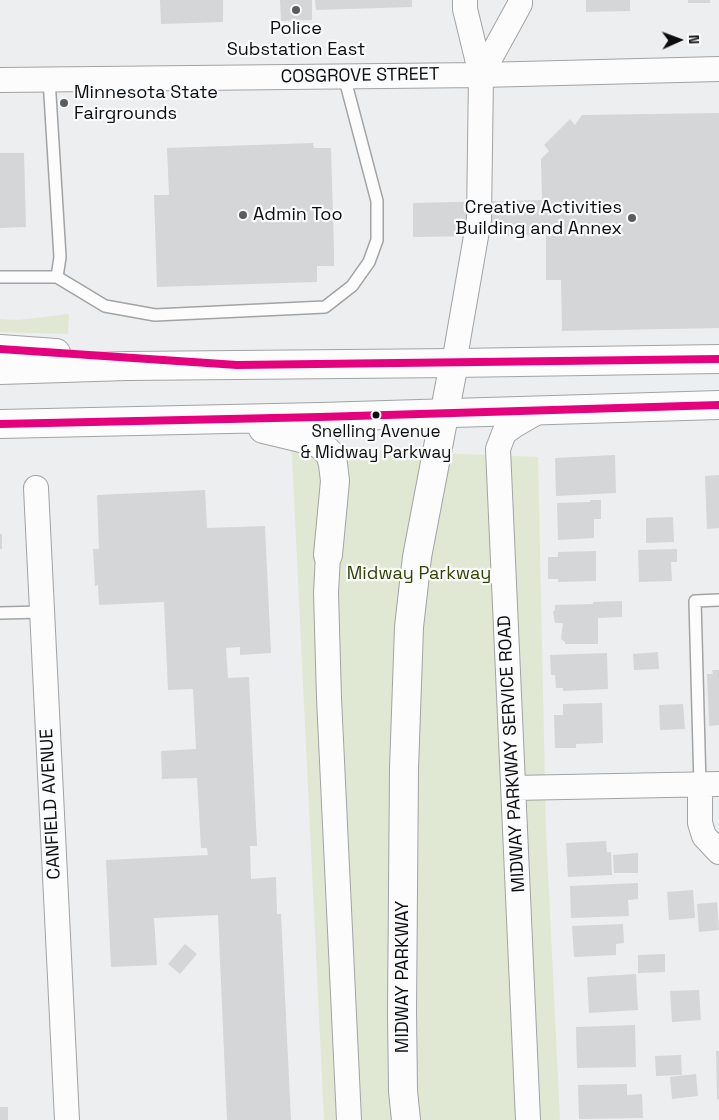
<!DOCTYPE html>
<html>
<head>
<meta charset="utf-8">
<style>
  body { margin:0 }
  #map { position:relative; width:719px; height:1120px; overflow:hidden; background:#edeeef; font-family:"Space Grotesk",sans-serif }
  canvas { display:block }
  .north { position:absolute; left:654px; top:15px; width:50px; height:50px; -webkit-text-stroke:4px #fafbfd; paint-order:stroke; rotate:88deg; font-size:14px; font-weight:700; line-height:20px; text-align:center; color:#0d0d0e }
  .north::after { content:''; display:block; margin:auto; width:18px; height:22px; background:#0d0d0e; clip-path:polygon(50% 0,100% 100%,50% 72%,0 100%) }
</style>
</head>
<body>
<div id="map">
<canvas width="719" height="1120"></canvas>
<div class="north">N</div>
</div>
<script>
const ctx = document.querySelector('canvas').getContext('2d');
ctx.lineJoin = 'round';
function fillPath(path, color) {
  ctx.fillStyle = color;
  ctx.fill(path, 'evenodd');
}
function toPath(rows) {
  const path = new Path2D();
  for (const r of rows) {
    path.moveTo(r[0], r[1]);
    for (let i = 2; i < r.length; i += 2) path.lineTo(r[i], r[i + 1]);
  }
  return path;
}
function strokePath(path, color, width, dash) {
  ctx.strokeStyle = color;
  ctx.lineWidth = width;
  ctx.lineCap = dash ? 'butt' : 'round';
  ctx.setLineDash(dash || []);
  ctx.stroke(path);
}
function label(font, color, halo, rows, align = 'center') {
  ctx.font = font + ' "Space Grotesk",sans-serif';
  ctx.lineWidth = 4.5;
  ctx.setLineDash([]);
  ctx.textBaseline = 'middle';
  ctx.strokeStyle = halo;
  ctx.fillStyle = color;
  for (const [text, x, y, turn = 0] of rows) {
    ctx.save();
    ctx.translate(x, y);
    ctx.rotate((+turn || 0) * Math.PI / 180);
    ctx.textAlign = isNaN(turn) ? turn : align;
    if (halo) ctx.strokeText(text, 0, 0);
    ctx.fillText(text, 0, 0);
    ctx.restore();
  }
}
const green = toPath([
  [69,314,68,334,0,332,0,319,18,320],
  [290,447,538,457,546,831,560,1120,324,1120,292,456]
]);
const building = toPath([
  [160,0,223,0,223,22,161,24],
  [280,0,312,0,312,20,281,21],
  [315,0,412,0,412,7,316,10],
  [586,0,630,0,630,11,586,12],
  [688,0,710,0,710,3,688,3],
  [719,113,719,328,562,331,561,280,546,280,546,235,413,237,413,203,542,200,541,159,549,151,544,145,570,119,575,125,582,115],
  [313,143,314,148,331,148,334,249,334,266,317,266,317,282,157,287,154,195,169,195,167,148],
  [0,153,24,153,26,227,0,228],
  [615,455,616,493,556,496,555,458],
  [719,475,719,528,707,529,705,476],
  [205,490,207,528,265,526,271,653,240,655,240,647,226,648,228,678,249,677,257,846,250,846,251,879,276,877,277,914,281,914,291,1120,227,1120,218,915,154,918,157,965,111,967,106,860,208,855,207,848,201,848,197,778,162,779,161,751,196,749,193,689,168,690,164,602,99,605,98,585,95,586,93,549,99,549,97,495],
  [590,500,601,500,601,519,594,519,594,538,558,540,557,503,590,502],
  [673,517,674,542,646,543,646,518],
  [0,534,2,534,2,549,0,549],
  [677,549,677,562,671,562,672,581,639,582,638,550],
  [596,551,596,581,558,582,558,579,548,579,548,557,558,557,558,552],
  [622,601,622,617,598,618,598,644,565,644,565,642,561,639,563,623,555,623,553,612,555,610,555,605,593,604,593,602],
  [658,652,659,669,634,670,633,654],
  [607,653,608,689,563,691,563,688,556,688,555,675,551,675,550,655],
  [712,670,719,670,719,725,709,726,707,674,713,674],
  [602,703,603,743,576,744,576,748,555,748,554,715,563,715,563,704],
  [683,704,685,729,660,730,659,705],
  [606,841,607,852,611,852,612,875,568,877,566,843],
  [638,853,638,873,614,873,613,855],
  [638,883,638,899,628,900,629,916,571,918,570,886],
  [693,890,695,918,669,920,667,892],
  [717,902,719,930,699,932,697,904],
  [623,924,624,943,616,944,616,955,574,957,572,926],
  [185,944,197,954,180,974,168,964],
  [665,954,665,972,638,973,638,955],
  [636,974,638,1010,589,1013,587,977],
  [699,990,701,1020,672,1022,670,991],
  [635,1025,636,1067,577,1068,576,1027],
  [716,1051,719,1051,719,1099,717,1099],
  [681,1055,682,1075,656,1076,655,1056],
  [696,1074,698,1096,672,1099,670,1077],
  [627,1084,627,1095,642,1094,643,1118,579,1119,578,1085],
  [0,1107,8,1107,8,1120,0,1120]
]);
const service = toPath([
  [0,277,57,277,60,257,49,79],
  [57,277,105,306,155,315,325,307,352,286,369,262,377,240,377,201,344,76],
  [0,613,42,612],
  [700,785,695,601,719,600]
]);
const minor = toPath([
  [481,75,520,4,520,0],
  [0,80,481,75,719,69],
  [454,363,479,219,481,75,465,9,465,0],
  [36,488,67,1120],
  [328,555,326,593,329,698,349,1120],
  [700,785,700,823,704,836,719,852],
  [513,788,719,784],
  [528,1120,498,449,504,433,515,425,541,410]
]);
const tertiary = toPath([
  [406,1120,403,1091,402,1011,404,769,409,627,417,557,454,363]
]);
const primary = toPath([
  [0,349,56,353],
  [0,370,127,366,454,363,719,359],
  [0,424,320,417,719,405],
  [263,429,313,441,321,445,330,454,333,464,335,481,328,555]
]);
const bus1 = toPath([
  [0,349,237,365,719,359],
  [0,424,320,417,719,405]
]);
const markers = [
  [296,10,5,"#5b5c5d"],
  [64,103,5,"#5b5c5d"],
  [243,215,5,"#5b5c5d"],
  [632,218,5,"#5b5c5d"],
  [376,415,4.5,"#0d0d0e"]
];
const busNames = [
  ["Snelling Avenue",376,432],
  ["& Midway Parkway",376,453]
];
const poiNames = [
  ["Police",296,29,"center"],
  ["Substation East",296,50,"center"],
  ["Minnesota State",74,93],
  ["Fairgrounds",74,114],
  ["Creative Activities",622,208,"right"],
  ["Building and Annex",622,229,"right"],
  ["Admin Too",253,215]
];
const streetNames = [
  ["COSGROVE STREET",360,76,-1],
  ["MIDWAY PARKWAY SERVICE ROAD",512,754,-93],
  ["CANFIELD AVENUE",51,804,-93],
  ["MIDWAY PARKWAY",403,977,-90]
];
const parkNames = [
  ["Midway Parkway",419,574]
];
fillPath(green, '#e0e8d4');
fillPath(building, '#d5d6d7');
strokePath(service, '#a2a3a4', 14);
strokePath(minor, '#a2a3a4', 26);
strokePath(tertiary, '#a2a3a4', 30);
strokePath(primary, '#a2a3a4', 30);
strokePath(service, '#fcfcfd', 11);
strokePath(minor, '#fcfcfd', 24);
strokePath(tertiary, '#fcfcfd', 28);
strokePath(primary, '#fcfcfd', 28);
strokePath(bus1, '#e5007d', 8);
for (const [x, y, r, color] of markers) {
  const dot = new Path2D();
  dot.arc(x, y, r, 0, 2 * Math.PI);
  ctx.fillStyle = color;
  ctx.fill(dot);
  strokePath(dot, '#fafbfd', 2);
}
label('17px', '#0d0d0e', '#fafbfd', busNames);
label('18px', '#0d0d0e', '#fafbfd', poiNames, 'left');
label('18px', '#0d0d0e', '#fafbfd', streetNames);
label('18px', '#324300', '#fafbfd', parkNames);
</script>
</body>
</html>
